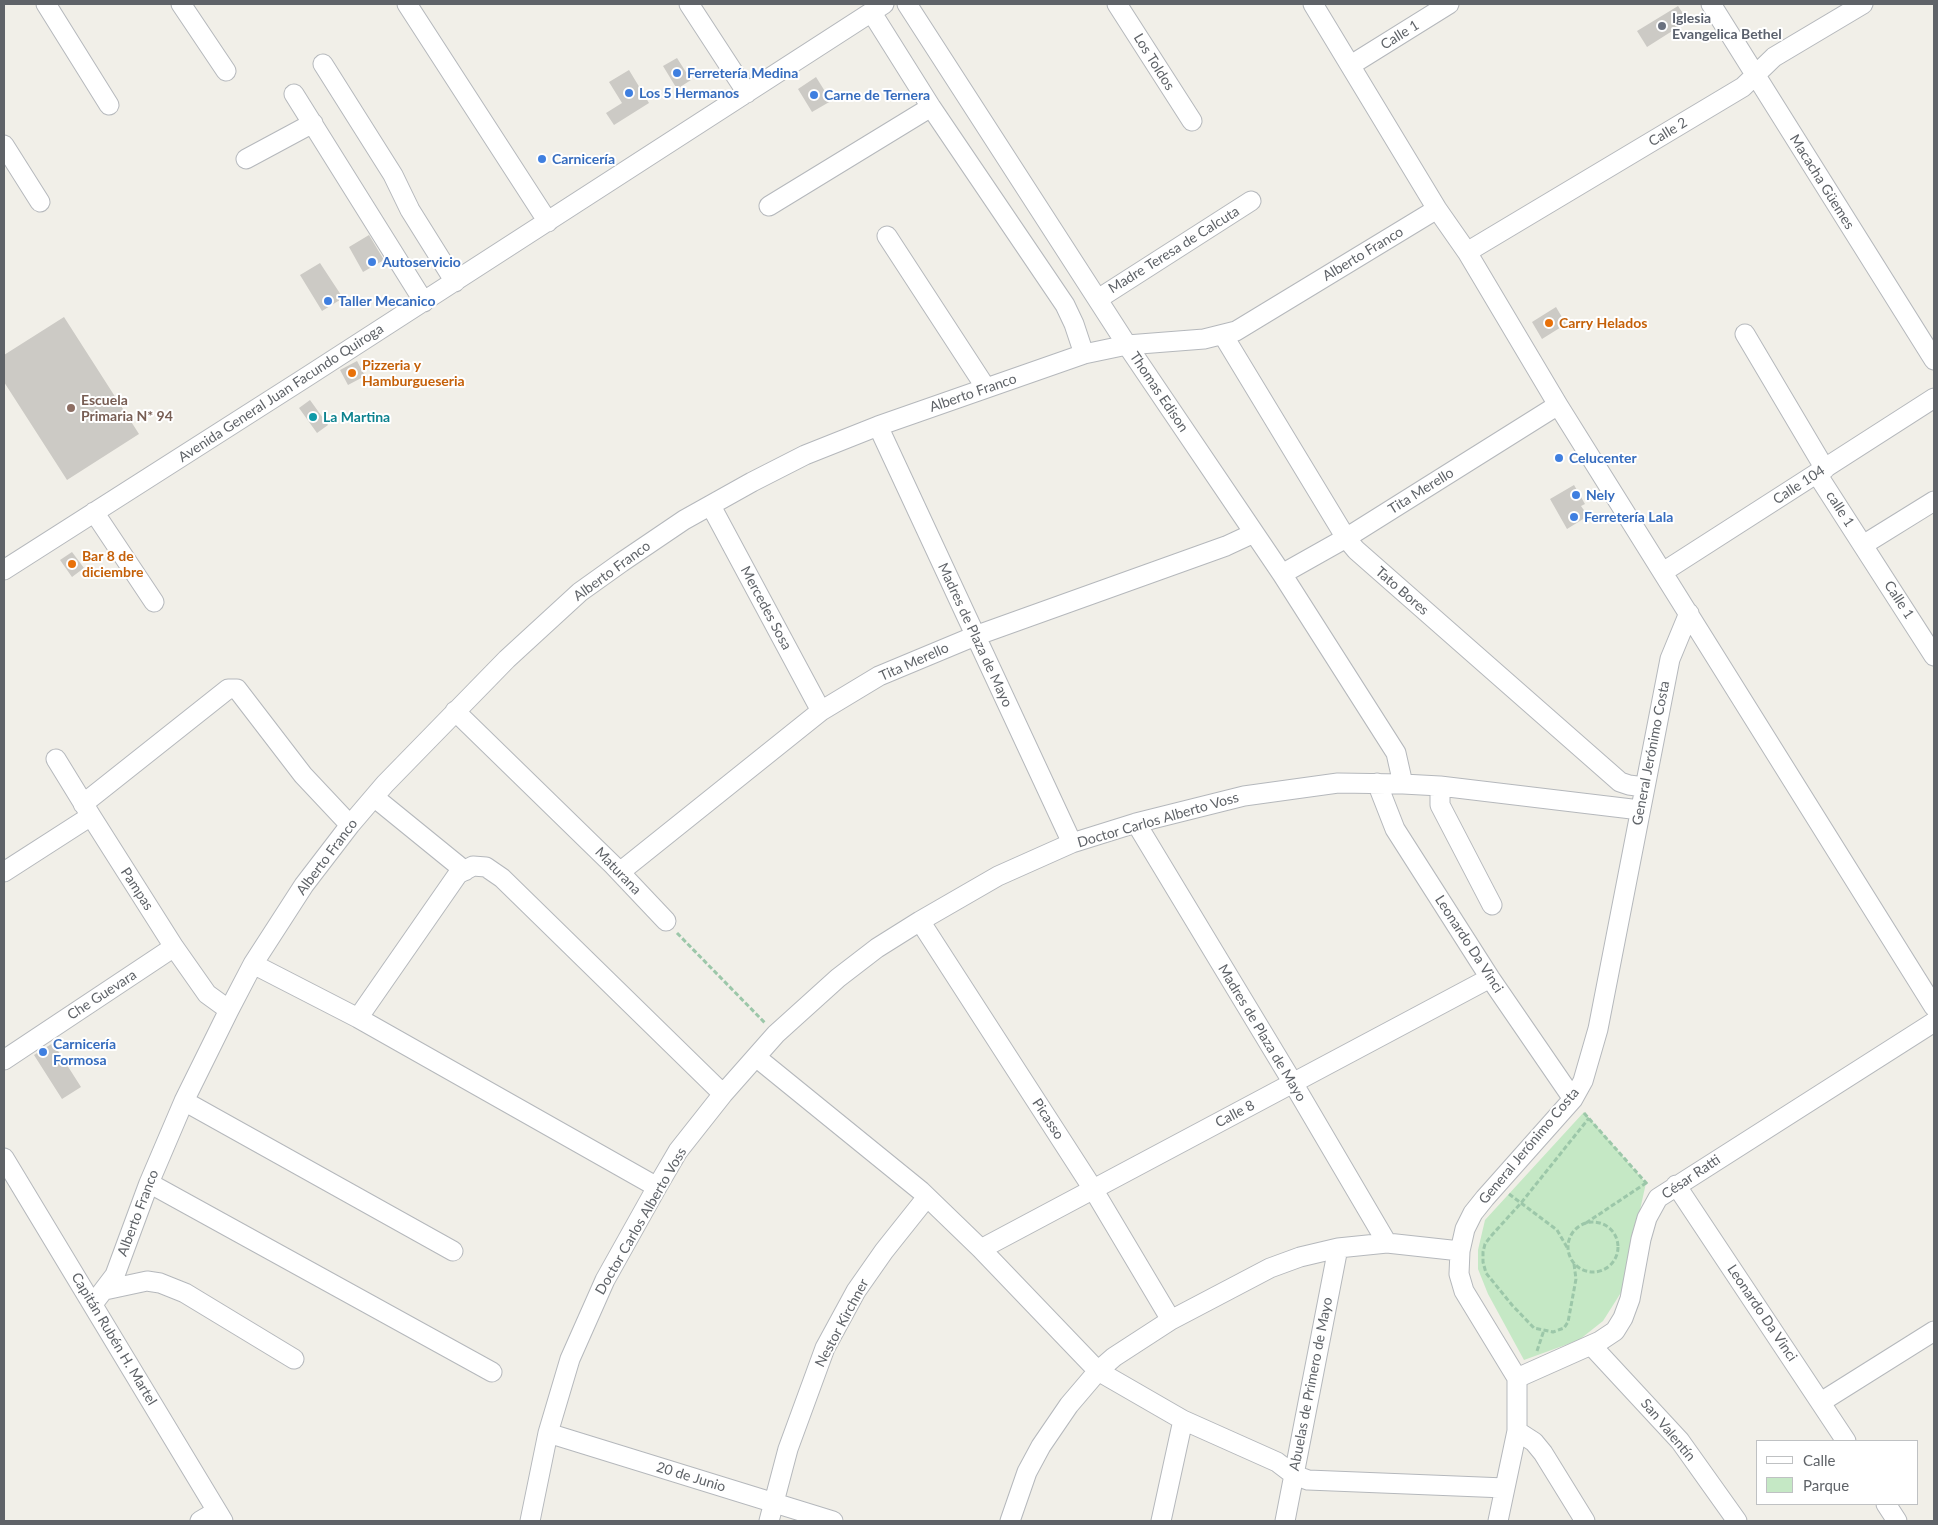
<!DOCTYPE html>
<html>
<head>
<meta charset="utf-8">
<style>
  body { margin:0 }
  #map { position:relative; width:1938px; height:1525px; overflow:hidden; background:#f1efe8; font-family:Lato,sans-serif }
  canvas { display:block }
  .frame { position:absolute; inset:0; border:5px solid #5f6368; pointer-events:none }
  .legend { position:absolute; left:1756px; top:1440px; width:162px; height:65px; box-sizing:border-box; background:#fff; border:1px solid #bfc1c3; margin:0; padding:6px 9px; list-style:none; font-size:15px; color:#5f6368 }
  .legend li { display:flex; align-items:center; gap:10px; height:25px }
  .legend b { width:25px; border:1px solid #bfc1c3 }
</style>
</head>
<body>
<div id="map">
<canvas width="1938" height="1525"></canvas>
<div class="frame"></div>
<ul class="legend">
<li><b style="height:6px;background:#fff"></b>Calle</li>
<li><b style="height:14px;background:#c5e8c5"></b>Parque</li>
</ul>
</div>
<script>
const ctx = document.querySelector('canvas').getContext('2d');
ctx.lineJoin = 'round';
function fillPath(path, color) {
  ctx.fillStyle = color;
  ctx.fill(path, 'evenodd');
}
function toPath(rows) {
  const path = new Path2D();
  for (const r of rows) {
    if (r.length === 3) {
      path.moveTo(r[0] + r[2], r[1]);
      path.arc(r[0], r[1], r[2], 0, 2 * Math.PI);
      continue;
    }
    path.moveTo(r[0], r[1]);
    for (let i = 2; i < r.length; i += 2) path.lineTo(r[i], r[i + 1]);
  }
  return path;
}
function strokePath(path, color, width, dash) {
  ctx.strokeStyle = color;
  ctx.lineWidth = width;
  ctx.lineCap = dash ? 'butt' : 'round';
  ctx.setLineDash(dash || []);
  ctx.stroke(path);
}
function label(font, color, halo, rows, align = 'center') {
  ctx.font = font + ' Lato,sans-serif';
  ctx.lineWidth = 4;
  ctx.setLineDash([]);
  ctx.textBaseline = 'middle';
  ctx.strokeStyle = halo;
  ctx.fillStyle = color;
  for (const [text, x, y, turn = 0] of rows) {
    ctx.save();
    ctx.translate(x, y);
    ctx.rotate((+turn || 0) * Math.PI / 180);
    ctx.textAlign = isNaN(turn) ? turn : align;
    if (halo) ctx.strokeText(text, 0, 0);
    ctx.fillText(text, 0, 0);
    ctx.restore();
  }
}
const green = toPath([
  [1584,1112,1646,1183,1622,1291,1603,1321,1579,1340,1524,1360,1488,1294,1478,1269,1478,1250,1485,1220]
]);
const building = toPath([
  [1678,6,1688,21,1647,47,1637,31],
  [677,58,691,80,677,89,663,66],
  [629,70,649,103,614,125,606,113,622,103,609,82],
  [816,77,831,101,812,112,798,89],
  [369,235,384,260,363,272,349,247],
  [320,263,343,298,322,311,300,275],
  [1556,307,1566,324,1542,339,1532,322],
  [64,317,139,434,67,480,4,382,4,355],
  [357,361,365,376,348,385,340,370],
  [310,400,328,425,317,433,299,408],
  [1574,485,1585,504,1581,506,1588,516,1567,529,1550,499],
  [72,552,84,568,72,577,60,560],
  [53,1043,81,1087,62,1099,34,1055]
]);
const path = toPath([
  [677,933,765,1023],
  [1584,1113,1648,1185],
  [1509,1194,1557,1230,1568,1249],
  [1593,1247,25],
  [1586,1223,1646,1183],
  [1574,1264,1576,1279,1568,1322,1564,1328,1553,1332,1534,1328,1512,1305,1486,1273,1483,1262,1483,1252,1485,1244,1491,1236,1521,1203,1589,1118],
  [1537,1351,1544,1330]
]);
const minor = toPath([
  [46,4,109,105],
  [181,4,226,71],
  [407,4,548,222],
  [689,4,747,93],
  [907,4,1127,345,1282,574,1396,753,1403,784],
  [1117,4,1192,121],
  [1313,4,1437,209,1467,252,1558,405,1934,1007],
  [1711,4,1934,360],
  [872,13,931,107,1065,305,1074,324,1084,354],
  [323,64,393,175,410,210,455,282],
  [1351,65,1449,4],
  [294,94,424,302],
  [4,145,40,202],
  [246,159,313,123],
  [769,206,931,107],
  [887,236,986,388],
  [1467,252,1743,87,1774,57,1863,4],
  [1098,299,1251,201],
  [1745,334,1825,469],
  [1223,335,1346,538,1356,550,1620,782,1629,785,1644,787],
  [878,426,1072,843],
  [1817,474,1934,656],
  [711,506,821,711],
  [94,512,154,602],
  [1863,545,1934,501],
  [4,570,308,376,884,4],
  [1663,572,1934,398],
  [1282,574,1346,538,1558,405],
  [455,711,613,865,666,921],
  [56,759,91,816,174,947,207,994,229,1010],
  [1377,783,1395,829,1490,978,1573,1099],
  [1440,786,1440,805,1492,905],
  [374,797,465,871],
  [83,804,228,689,237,689,303,775,350,825],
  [1136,823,1293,1083,1387,1243],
  [4,872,91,816],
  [620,872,821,711,879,676,975,636,1226,546,1254,533],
  [920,921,1093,1189,1171,1320],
  [253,964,358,1018,657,1187],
  [358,1018,458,874,473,866,486,867,502,878,723,1094],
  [756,1057,921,1191,981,1249,1098,1371,1183,1420,1277,1462,1294,1475,1308,1480,1505,1488],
  [4,1060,174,947],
  [184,1101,453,1251],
  [4,1158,223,1521],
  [149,1183,492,1372],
  [1676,1185,1846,1441],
  [981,1249,1490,978],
  [105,1290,147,1281,160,1283,185,1293,294,1359],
  [93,1304,115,1275,149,1183,184,1101,229,1010,253,964,304,885,350,825,385,784,507,659,580,592,622,562,684,520,752,482,805,455,878,426,1084,354,1127,345,1204,339,1236,331,1437,209],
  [1591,1345,1680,1441,1737,1521],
  [1517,1378,1600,1341,1615,1331,1623,1318,1630,1299,1641,1239,1647,1218,1658,1198,1934,1022],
  [1821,1402,1934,1331],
  [1517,1431,1534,1442,1543,1453,1585,1521],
  [548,1433,833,1521],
  [1886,1504,1897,1521],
  [200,1521,217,1511],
  [530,1521,548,1433,570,1359,605,1280,657,1187,678,1151,723,1094,776,1034,838,978,877,948,920,921,998,876,1072,843,1136,823,1244,796,1338,783,1403,784,1440,786,1640,810],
  [769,1521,788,1449,825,1348,856,1291,884,1251,927,1197],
  [1010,1521,1027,1472,1041,1446,1069,1405,1098,1371,1114,1357,1171,1320,1270,1268,1300,1257,1338,1248,1387,1243,1460,1251],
  [1161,1521,1183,1420],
  [1285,1521,1338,1248],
  [1498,1521,1517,1431,1517,1378,1464,1291,1459,1274,1460,1251,1465,1229,1473,1213,1485,1198,1573,1099,1583,1081,1598,1029,1670,659,1689,613]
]);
const markers = [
  [1662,26,5,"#6b7280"],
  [677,73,5,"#3f7fe0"],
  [629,93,5,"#3f7fe0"],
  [814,95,5,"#3f7fe0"],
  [542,159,5,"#3f7fe0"],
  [372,262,5,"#3f7fe0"],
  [328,301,5,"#3f7fe0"],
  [1549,323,5,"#e8710a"],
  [352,373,5,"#e8710a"],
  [71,408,5,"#8d6e63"],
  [313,417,5,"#0f9aa8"],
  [1559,458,5,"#3f7fe0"],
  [1576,495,5,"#3f7fe0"],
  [1574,517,5,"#3f7fe0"],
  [72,564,5,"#e8710a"],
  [43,1052,5,"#3f7fe0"]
];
const worshipNames = [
  ["Iglesia",1672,18],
  ["Evangelica Bethel",1672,34]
];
const streetNames = [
  ["Calle 1",1400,35,-32],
  ["Los Toldos",1154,62,58],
  ["Calle 2",1668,132,-31],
  ["Macacha Güemes",1822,182,58],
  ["Madre Teresa de Calcuta",1174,250,-32],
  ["Alberto Franco",1363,254,-31],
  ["Thomas Edison",1159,392,56],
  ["Avenida General Juan Facundo Quiroga",281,393,-33],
  ["Alberto Franco",973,393,-19],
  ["Calle 104",1799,485,-33],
  ["Tita Merello",1421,491,-32],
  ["calle 1",1840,509,57],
  ["Alberto Franco",612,571,-36],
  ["Tato Bores",1402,591,41],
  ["Calle 1",1899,600,57],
  ["Mercedes Sosa",766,608,62],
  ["Madres de Plaza de Mayo",975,635,65],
  ["Tita Merello",914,662,-24],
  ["General Jerónimo Costa",1651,753,-79],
  ["Doctor Carlos Alberto Voss",1158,820,-16],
  ["Alberto Franco",327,857,-53],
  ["Maturana",618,871,46],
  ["Pampas",137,889,57],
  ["Leonardo Da Vinci",1469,944,57],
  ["Che Guevara",102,995,-33],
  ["Madres de Plaza de Mayo",1262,1033,59],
  ["Calle 8",1235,1114,-28],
  ["Picasso",1048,1119,57],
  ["General Jerónimo Costa",1529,1146,-50],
  ["César Ratti",1691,1177,-34],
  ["Alberto Franco",138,1213,-69],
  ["Doctor Carlos Alberto Voss",641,1221,-60],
  ["Leonardo Da Vinci",1762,1313,56],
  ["Nestor Kirchner",842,1323,-62],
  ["Capitán Rubén H. Martel",114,1339,59],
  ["Abuelas de Primero de Mayo",1311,1384,-79],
  ["San Valentín",1668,1430,50],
  ["20 de Junio",691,1477,17]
];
const shopNames = [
  ["Ferretería Medina",687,73],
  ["Los 5 Hermanos",639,93],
  ["Carne de Ternera",824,95],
  ["Carnicería",552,159],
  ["Autoservicio",382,262],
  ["Taller Mecanico",338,301],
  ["Celucenter",1569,458],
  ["Nely",1586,495],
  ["Ferretería Lala",1584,517],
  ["Carnicería",53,1044],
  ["Formosa",53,1060]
];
const foodNames = [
  ["Carry Helados",1559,323],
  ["Pizzeria y",362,365],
  ["Hamburgueseria",362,381],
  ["Bar 8 de",82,556],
  ["diciembre",82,572]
];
const educationNames = [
  ["Escuela",81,400],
  ["Primaria N* 94",81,416]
];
const cultureNames = [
  ["La Martina",323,417]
];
fillPath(green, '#c5e8c5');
fillPath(building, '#cccac5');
strokePath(minor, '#b5b8bc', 21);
strokePath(path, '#9cc7a9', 3, [5, 2.5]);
strokePath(minor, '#fff', 19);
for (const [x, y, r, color] of markers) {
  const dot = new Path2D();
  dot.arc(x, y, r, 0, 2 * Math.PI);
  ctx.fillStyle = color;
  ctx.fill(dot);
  strokePath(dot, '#fff', 2);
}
label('bold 14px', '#5b616d', '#fff', worshipNames, 'left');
label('14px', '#5f6368', '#fff', streetNames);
label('bold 14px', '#366cbe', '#fff', shopNames, 'left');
label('bold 14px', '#c56008', '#fff', foodNames, 'left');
label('bold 14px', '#785e54', '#fff', educationNames, 'left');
label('bold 14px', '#0d838f', '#fff', cultureNames, 'left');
</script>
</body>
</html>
